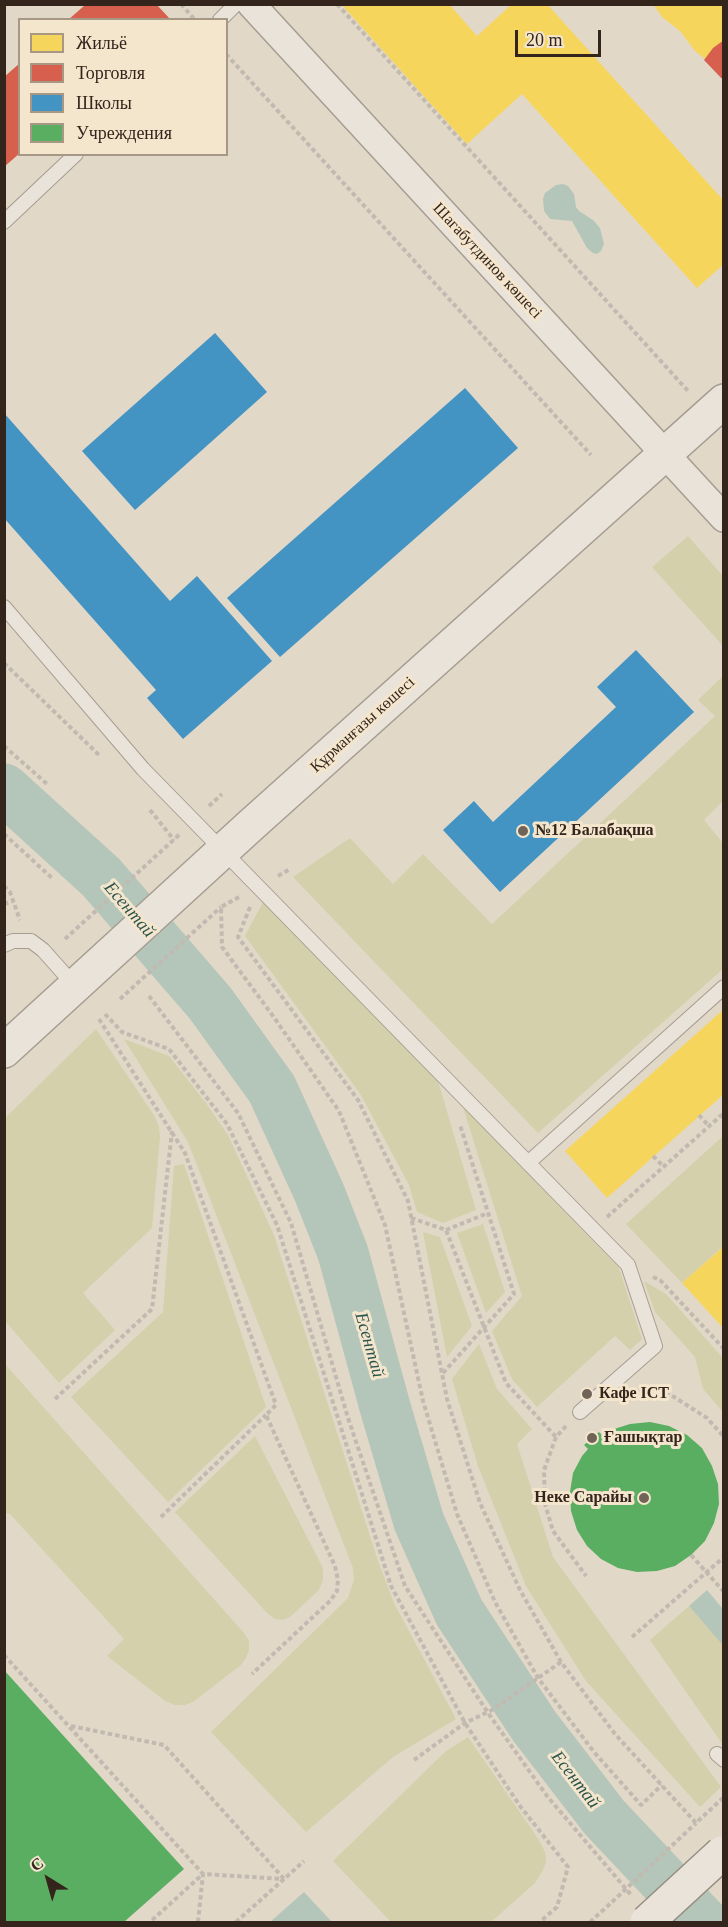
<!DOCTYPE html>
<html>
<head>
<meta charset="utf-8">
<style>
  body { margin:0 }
  #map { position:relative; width:728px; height:1927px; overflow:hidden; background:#e2d8c8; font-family:"Times New Roman",serif }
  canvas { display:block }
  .frame { position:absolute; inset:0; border:6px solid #33251c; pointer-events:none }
  .legend { position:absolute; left:18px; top:18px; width:210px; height:138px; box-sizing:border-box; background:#f4e5cd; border:2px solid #a79886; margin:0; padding:8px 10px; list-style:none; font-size:18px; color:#33251c }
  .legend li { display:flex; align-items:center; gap:12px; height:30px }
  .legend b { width:30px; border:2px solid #a79886 }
  .north { position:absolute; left:18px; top:1849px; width:60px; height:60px; -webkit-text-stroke:4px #f4e5cd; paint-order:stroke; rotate:323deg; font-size:16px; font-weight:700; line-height:24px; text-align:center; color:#33251c }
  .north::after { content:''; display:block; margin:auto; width:21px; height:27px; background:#33251c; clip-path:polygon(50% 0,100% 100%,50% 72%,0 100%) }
  .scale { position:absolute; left:515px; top:30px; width:86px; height:27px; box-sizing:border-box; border:3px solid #33251c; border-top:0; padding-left:8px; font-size:18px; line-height:21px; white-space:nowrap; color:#33251c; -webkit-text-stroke:4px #f4e5cd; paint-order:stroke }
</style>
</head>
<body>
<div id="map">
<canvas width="728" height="1927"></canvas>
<div class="frame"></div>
<ul class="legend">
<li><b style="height:16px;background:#f6d55c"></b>Жильё</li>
<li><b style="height:16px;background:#d6604d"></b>Торговля</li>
<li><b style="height:16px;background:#4393c3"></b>Школы</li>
<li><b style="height:16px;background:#5aae61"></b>Учреждения</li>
</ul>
<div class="north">С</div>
<div class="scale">20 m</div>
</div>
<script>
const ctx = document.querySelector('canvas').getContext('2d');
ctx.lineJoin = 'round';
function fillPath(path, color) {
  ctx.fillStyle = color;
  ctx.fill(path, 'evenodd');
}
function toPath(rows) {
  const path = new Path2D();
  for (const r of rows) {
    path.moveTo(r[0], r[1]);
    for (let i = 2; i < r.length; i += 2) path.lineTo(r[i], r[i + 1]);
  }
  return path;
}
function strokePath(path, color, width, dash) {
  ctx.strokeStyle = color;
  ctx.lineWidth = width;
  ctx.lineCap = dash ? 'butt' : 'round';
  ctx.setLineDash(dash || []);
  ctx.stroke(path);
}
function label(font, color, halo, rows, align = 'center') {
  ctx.font = font + ' "Times New Roman",serif';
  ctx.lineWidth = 6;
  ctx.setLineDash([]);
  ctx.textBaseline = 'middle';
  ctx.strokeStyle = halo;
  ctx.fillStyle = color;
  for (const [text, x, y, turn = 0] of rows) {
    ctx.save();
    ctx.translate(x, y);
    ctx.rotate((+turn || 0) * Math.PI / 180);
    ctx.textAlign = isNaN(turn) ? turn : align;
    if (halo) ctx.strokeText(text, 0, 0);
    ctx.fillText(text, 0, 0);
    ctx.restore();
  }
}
const green = toPath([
  [688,536,723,576,723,646,652,567],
  [723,676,723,801,704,820,723,843,723,969,538,1133,293,877,350,838,393,884,423,854,492,924,715,716,698,700],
  [263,902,438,1081,476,1210,443,1223,417,1212,409,1185,361,1095,245,936],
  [96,1029,154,1115,159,1127,160,1137,152,1228,83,1293,115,1330,59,1383,5,1321,5,1118],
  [124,1039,169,1056,206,1103,228,1135,274,1235,378,1561,394,1603,456,1719,393,1757,306,1832,211,1732,348,1598,354,1580,353,1568,188,1142],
  [463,1107,619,1268,642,1339,630,1350,615,1336,537,1407,512,1379,492,1331,522,1296],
  [723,1136,723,1246,682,1283,626,1224],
  [184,1164,266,1407,168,1502,71,1397,163,1312,174,1166],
  [483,1224,505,1292,486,1313,457,1233],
  [423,1232,440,1237,472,1326,447,1357],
  [644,1281,666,1294,723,1358,723,1412,703,1389,695,1357,655,1312],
  [479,1344,497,1389,532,1429,517,1444,553,1557,721,1787,700,1807,586,1681,526,1586,478,1466,452,1379],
  [5,1364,244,1633,249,1641,249,1650,246,1658,241,1665,193,1702,185,1705,175,1705,165,1701,107,1656,124,1639,10,1514,5,1513],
  [255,1436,323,1568,323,1580,319,1590,290,1617,283,1620,275,1619,267,1613,175,1512],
  [689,1606,721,1642,723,1641,723,1745,650,1640],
  [468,1737,539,1840,545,1852,546,1862,542,1872,535,1883,491,1922,391,1922,333,1861,446,1751]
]);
const water = toPath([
  [563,184,568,186,574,194,576,207,579,211,593,220,600,228,604,244,601,251,597,254,593,253,587,248,572,221,550,219,544,211,543,199,545,193,556,185],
  [707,1590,723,1609,723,1641,721,1643,689,1606],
  [304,1892,332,1922,270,1922]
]);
const homes = toPath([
  [341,4,449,4,477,36,512,4,547,4,724,201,724,264,697,288,522,94,467,144],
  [653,4,724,4,724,40,705,59,695,51,680,31,662,17],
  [724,1009,724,1094,607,1198,565,1151],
  [724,1246,724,1329,682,1283]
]);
const shops = toPath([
  [85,5,157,5,170,19,68,20],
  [724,40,724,81,704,60,713,48],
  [20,63,20,153,4,167,4,77]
]);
const schools = toPath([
  [215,333,267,392,135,510,82,451],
  [465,388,518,448,280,657,227,598],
  [4,413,170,601,197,576,272,661,183,739,147,698,156,690,4,518],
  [636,650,694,712,500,892,443,830,474,801,493,822,616,707,597,687]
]);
const public = toPath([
  [650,1422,669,1426,687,1435,702,1448,712,1466,718,1484,719,1504,714,1523,705,1541,691,1555,675,1566,657,1571,637,1572,618,1568,601,1559,587,1546,577,1530,571,1511,570,1492,573,1473,582,1456,588,1449,584,1445,592,1438,599,1432,603,1436,611,1430,630,1424],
  [4,1670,184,1869,124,1922,4,1922]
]);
const river = toPath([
  [4,789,101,877,210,1003,272,1089,319,1192,343,1253,385,1407,419,1522,459,1612,534,1726,604,1817,703,1922]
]);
const path = toPath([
  [181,4,195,20],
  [337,4,688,391],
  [226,54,591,455],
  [4,663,100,756],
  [4,746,47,784],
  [209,806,222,794],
  [150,810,174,840],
  [4,834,52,878],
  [278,876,290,869],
  [4,886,10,892,20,920],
  [239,897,221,907,222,947,273,1016,339,1111,385,1225,423,1401,457,1514,495,1602,538,1678,594,1752,641,1805,662,1785],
  [4,904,13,901],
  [250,907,238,937,358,1100,408,1201,447,1399,480,1503,520,1590,561,1662,615,1734,696,1823,724,1797],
  [65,939,180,834],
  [149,996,238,1113,291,1223,348,1418,405,1586,488,1713,547,1796,632,1896],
  [120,999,221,907],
  [105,1014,122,1032,169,1049,227,1124,277,1225,391,1586,465,1723,520,1806,568,1867,557,1907,542,1920,544,1922],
  [99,1019,185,1153,276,1405,266,1415,335,1566,338,1580,337,1591,330,1601,252,1674],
  [699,1115,709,1126],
  [653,1156,663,1166],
  [607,1217,724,1113],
  [411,1218,446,1230,506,1383,556,1437],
  [446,1230,488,1213],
  [653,1277,660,1280,724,1349],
  [443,1373,514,1294,460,1125],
  [637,1390,660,1388,707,1418,724,1437],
  [55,1399,152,1309,172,1131],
  [566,1426,556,1437,544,1470,545,1504,553,1531,586,1576],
  [161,1517,266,1415],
  [691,1555,724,1592],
  [632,1637,724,1557],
  [4,1655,203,1874,150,1922],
  [71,1726,164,1745,284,1879],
  [414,1760,465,1723,492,1710,561,1662],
  [198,1922,203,1874,284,1879],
  [236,1922,304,1861],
  [590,1922,612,1902]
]);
const service = toPath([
  [220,20,236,4],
  [4,222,76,154],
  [4,607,143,769,628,1265,655,1346,580,1412],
  [4,945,13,941,31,941,43,950,75,986],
  [528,1163,724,987],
  [717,1754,724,1760]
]);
const minor = toPath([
  [251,4,724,518]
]);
const tertiary = toPath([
  [4,1051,250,826,724,401]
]);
const pathBridge = toPath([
  [612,1902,696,1823]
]);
const secondaryBridge = toPath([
  [647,1922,722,1853]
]);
const markers = [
  [523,831,6,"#706458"],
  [587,1394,6,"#706458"],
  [592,1438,6,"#706458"],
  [644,1498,6,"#706458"]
];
const streetNames = [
  ["Шагабутдинов көшесі",487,261,47],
  ["Құрманғазы көшесі",363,725,-42]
];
const poiNames = [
  ["№12 Балабақша",535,831],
  ["Кафе ICT",599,1394],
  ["Ғашықтар",604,1438],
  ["Неке Сарайы",632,1498,"right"]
];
const waterNames = [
  ["Есентай",129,910,49],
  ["Есентай",369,1345,74],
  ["Есентай",575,1780,52]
];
fillPath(green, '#d4d0ab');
fillPath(water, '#b4c6b9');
fillPath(homes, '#f6d55c');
fillPath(shops, '#d6604d');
fillPath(schools, '#4393c3');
fillPath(public, '#5aae61');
strokePath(river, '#b4c6b9', 51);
strokePath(service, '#a69d92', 16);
strokePath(minor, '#a69d92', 30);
strokePath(tertiary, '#a69d92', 36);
strokePath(path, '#c2bab1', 4, [4.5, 3]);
strokePath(service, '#eae3da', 14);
strokePath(minor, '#eae3da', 27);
strokePath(tertiary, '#eae3da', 33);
strokePath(secondaryBridge, '#968d82', 36, []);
strokePath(pathBridge, '#c2bab1', 4, [4.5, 3]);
strokePath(secondaryBridge, '#eae3da', 33);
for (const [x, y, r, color] of markers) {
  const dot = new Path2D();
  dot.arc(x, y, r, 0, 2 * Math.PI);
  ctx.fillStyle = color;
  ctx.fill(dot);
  strokePath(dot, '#f4e5cd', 2);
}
label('16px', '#33251c', '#f4e5cd', streetNames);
label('bold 16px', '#33251c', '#f4e5cd', poiNames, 'left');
label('italic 18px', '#2b534d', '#f4e5cd', waterNames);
</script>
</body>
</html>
